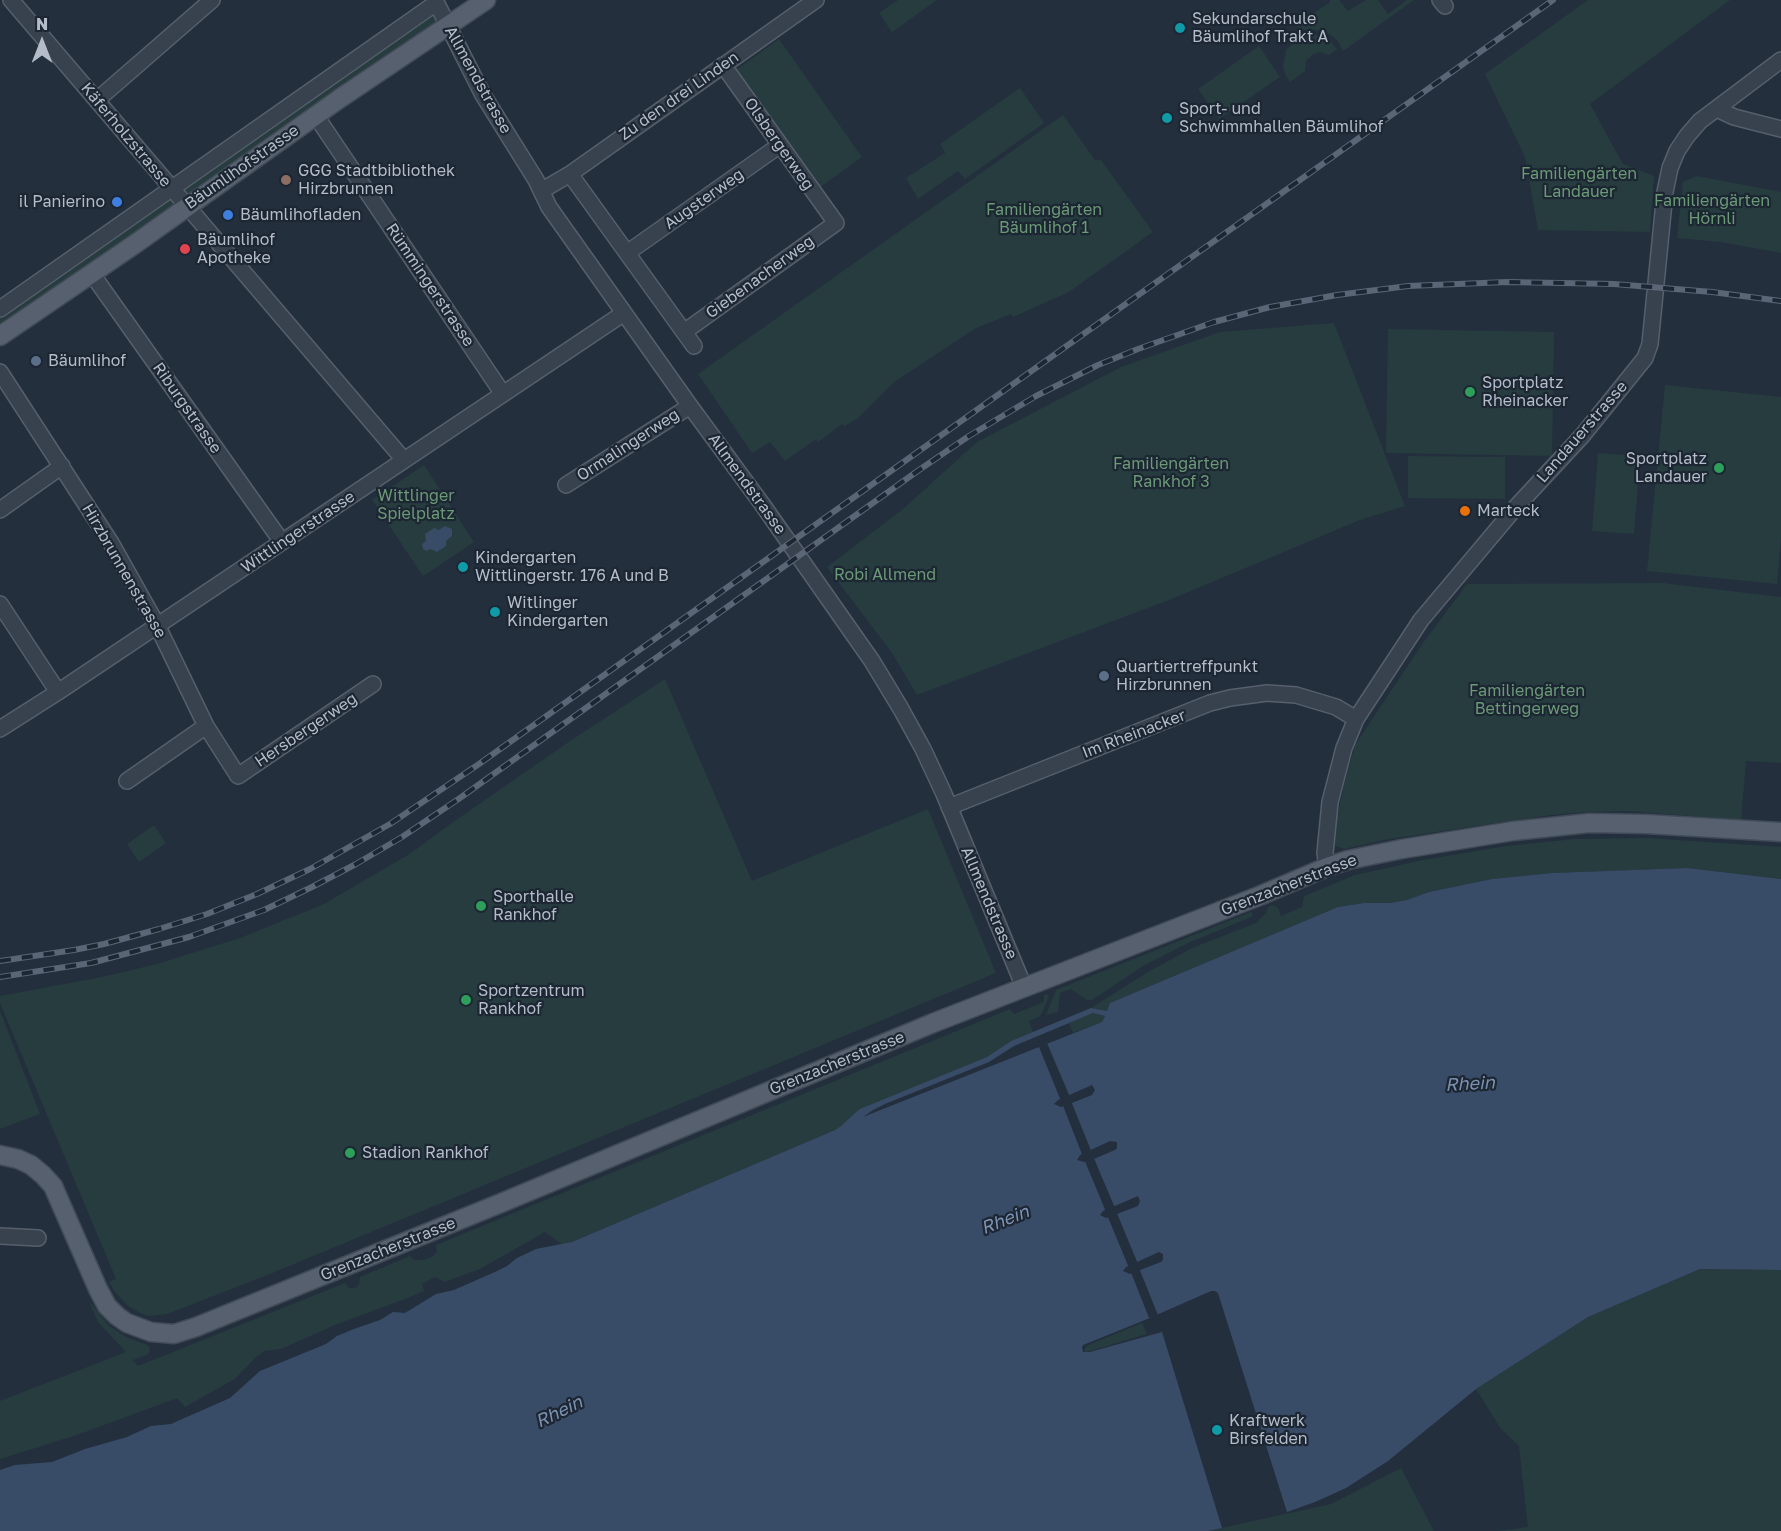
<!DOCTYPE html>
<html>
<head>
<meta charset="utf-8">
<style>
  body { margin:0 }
  #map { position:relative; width:1781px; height:1531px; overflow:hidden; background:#242f3e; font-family:"Golos Text",sans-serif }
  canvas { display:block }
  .north { position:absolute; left:12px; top:12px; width:60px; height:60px; -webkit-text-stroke:4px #1d2633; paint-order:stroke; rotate:0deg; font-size:16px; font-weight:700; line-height:24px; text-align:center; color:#b4bcc9 }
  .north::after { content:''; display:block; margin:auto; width:21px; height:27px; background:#b4bcc9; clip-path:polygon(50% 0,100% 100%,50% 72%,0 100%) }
</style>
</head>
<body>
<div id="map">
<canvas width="1781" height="1531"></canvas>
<div class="north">N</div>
</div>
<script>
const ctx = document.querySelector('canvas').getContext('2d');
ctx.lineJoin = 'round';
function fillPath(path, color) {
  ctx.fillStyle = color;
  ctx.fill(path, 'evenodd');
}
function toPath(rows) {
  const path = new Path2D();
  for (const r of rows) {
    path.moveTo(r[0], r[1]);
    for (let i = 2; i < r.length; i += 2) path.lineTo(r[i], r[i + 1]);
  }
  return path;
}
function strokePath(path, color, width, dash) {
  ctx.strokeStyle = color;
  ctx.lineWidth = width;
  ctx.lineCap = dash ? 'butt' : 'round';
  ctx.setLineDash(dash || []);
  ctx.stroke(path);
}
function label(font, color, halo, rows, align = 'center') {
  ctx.font = font + ' "Golos Text",sans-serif';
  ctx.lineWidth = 4.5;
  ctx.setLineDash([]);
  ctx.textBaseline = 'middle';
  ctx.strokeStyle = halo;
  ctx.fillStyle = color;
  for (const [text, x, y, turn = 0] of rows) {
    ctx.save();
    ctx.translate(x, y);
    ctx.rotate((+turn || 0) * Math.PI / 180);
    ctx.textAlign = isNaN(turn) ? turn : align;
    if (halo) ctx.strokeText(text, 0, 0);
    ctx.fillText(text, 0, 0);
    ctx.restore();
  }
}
const green = toPath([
  [898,0,937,0,892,32,879,13],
  [1330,0,1339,0,1348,11,1366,0,1378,0,1388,14,1407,0,1414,0,1343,51,1338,41,1327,32,1310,29,1300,31,1296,25,1329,3],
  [1588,0,1730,0,1590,104,1623,164,1654,176,1650,232,1538,230,1525,157,1485,74],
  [436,3,448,26,0,336,0,309],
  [1312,34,1322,36,1328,39,1337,49,1329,55,1320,52,1312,55,1306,61,1305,71,1290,82,1286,76,1283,67,1286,50,1298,38],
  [779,39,862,157,819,188,736,70],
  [1259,46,1280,77,1219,119,1198,89],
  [1020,88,1044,123,965,179,958,171,918,199,906,178,945,153,940,144],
  [1063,115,1095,160,1101,160,1153,232,1069,292,1013,317,1011,314,976,328,894,382,858,418,845,426,842,424,818,442,816,439,785,461,770,442,752,453,698,374],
  [1697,176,1781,192,1781,253,1721,242,1677,238,1683,182],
  [1334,323,1405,506,1360,520,1174,598,917,695,892,653,827,567,903,509,977,442,1121,367,1220,332],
  [1388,329,1554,332,1552,456,1386,453],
  [1665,385,1781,397,1781,538,1777,584,1647,571],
  [1598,453,1640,456,1634,534,1592,531],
  [1408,456,1505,457,1505,499,1408,498],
  [424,465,474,542,423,576,372,500],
  [1662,583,1781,597,1781,763,1746,761,1741,820,1629,811,1584,812,1551,815,1389,839,1344,849,1333,845,1335,819,1337,818,1343,789,1355,745,1423,643,1467,584],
  [665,679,752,881,928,809,996,973,270,1274,167,1314,149,1316,140,1313,127,1305,115,1292,109,1282,116,1279,0,1003,0,996,102,977,157,964,240,938,324,904,411,853,449,825,570,741],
  [154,825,166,843,139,862,127,844],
  [1646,838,1781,847,1781,879,1687,868,1552,873,1492,879,1429,892,1407,900,1390,903,1364,903,1338,907,1110,1003,1107,1011,1091,1008,1148,972,1192,948,1256,923,1266,913,1268,907,1273,905,1278,908,1281,916,1302,907,1304,896,1355,875,1423,860,1506,846,1575,839],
  [1251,912,1253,915,1251,917,1188,943,1143,966,1092,1000,1087,1000,1071,989,1060,993,1058,1012,1046,1015,1056,990],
  [1047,994,1049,996,1042,1013,1039,1017,1029,1021,1033,1032,1011,1041,987,1057,855,1113,841,1126,835,1130,572,1242,563,1245,545,1232,480,1269,445,1282,435,1277,422,1284,424,1291,405,1299,335,1325,281,1349,264,1351,255,1358,235,1379,185,1407,177,1398,80,1434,0,1459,0,1401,126,1352,98,1322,89,1301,109,1326,126,1337,147,1345,149,1347,150,1351,147,1355,133,1360,138,1366,345,1283,349,1288,356,1288,359,1284,360,1277,410,1256,414,1260,424,1260,433,1256,437,1252,436,1245,1010,1009,1014,1014,1044,1002,1044,995],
  [0,1011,40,1114,0,1129],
  [1093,1013,1105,1016,1102,1022,1073,1033,1069,1023],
  [1700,1269,1781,1270,1781,1531,1498,1531,1528,1527,1519,1446,1501,1429,1476,1389,1588,1317],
  [1142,1323,1147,1334,1087,1352,1084,1351,1086,1346],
  [1401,1468,1434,1531,1208,1531,1331,1504]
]);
const water = toPath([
  [445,526,452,529,452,536,446,541,446,546,437,552,430,549,427,551,423,549,422,544,426,541,425,534,434,528,439,530],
  [1687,868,1781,879,1781,1270,1700,1269,1588,1317,1476,1389,1388,1461,1346,1488,1315,1502,1287,1512,1218,1293,1215,1291,1211,1291,1145,1320,1083,1345,1082,1347,1083,1352,1090,1352,1162,1332,1222,1528,1208,1531,0,1531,0,1470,15,1465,52,1462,85,1449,127,1437,151,1426,171,1424,230,1398,260,1371,326,1344,337,1336,354,1329,380,1320,393,1312,405,1313,436,1294,454,1290,495,1272,507,1266,517,1258,536,1249,572,1242,835,1130,841,1126,855,1113,860,1109,987,1057,1011,1041,1091,1008,1107,1011,1110,1003,1338,907,1364,903,1390,903,1407,900,1429,892,1492,879,1552,873],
  [1093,1013,1105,1016,1102,1022,863,1117,873,1110,885,1104,989,1062,1014,1046],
  [1092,1085,1095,1090,1092,1095,1067,1105,1061,1107,1054,1104,1058,1100],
  [1110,1141,1117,1142,1117,1148,1115,1150,1089,1161,1084,1162,1077,1160,1080,1155],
  [1138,1196,1140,1201,1138,1206,1112,1216,1106,1218,1100,1215,1103,1211],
  [1159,1252,1163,1254,1163,1260,1161,1262,1135,1272,1130,1274,1123,1271,1126,1267]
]);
const pier = toPath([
  [1047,1043,1070,1097,1061,1101,1039,1047],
  [1071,1101,1092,1153,1083,1157,1062,1103],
  [1093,1156,1115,1208,1106,1212,1084,1159],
  [1116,1211,1138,1264,1129,1268,1107,1215],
  [1139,1268,1158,1315,1149,1318,1130,1270]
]);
const minor = toPath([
  [11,0,404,460],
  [435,0,483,95,536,180,549,207,690,406,762,504,872,661,901,709,923,749,944,794,1024,987],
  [1440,0,1445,6],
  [97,100,212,0],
  [1717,109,1734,117,1781,129],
  [316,116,503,394],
  [570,174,694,346],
  [541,191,570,174,816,0],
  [627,253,780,145],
  [92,274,282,542],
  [0,309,436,3],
  [684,332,836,223,723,65],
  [0,372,111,543,157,625,206,726,238,776,373,684],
  [566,485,690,406],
  [0,510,62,466],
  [0,604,58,692],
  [0,729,58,692,624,313],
  [127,781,206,726],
  [949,807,1210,703,1230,698,1267,693,1296,695,1336,707,1356,719],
  [1327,867,1325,853,1330,802,1344,748,1356,719,1421,620,1516,507,1582,436,1645,358,1650,344,1665,192,1670,168,1677,151,1687,136,1700,121,1781,60],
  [0,1236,38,1238]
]);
const major = toPath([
  [0,336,135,244,339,99,486,0],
  [0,1155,18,1159,31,1165,43,1175,53,1186,98,1289,107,1306,117,1316,127,1323,151,1332,174,1334,196,1327,501,1203,933,1023,1259,896,1327,867,1348,860,1402,849,1513,831,1589,823,1646,824,1781,832]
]);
const rail = toPath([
  [0,961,74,950,104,944,159,929,207,914,257,894,310,869,390,824,479,764,1553,0],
  [0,977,91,963,189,937,264,910,312,887,356,864,402,837,460,798,919,470,969,436,1036,396,1098,365,1138,349,1214,322,1270,307,1337,295,1408,286,1507,282,1614,284,1712,292,1781,301]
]);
const markers = [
  [1180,28,6,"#0f9aa8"],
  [1167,118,6,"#0f9aa8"],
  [286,180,6,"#8d6e63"],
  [117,202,6,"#3f7fe0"],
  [228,215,6,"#3f7fe0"],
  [185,249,6,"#e0444e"],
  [36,361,6,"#5c6f8a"],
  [1470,392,6,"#2e9e5b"],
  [1719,468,6,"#2e9e5b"],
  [1465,511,6,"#e8710a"],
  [463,567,6,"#0f9aa8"],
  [495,612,6,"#0f9aa8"],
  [1104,676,6,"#5c6f8a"],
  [481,906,6,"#2e9e5b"],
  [466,1000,6,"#2e9e5b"],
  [350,1153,6,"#2e9e5b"],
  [1217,1430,6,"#0f9aa8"]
];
const poiNames = [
  ["Sekundarschule",1192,19],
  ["Bäumlihof Trakt A",1192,37],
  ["Sport- und",1179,109],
  ["Schwimmhallen Bäumlihof",1179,127],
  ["GGG Stadtbibliothek",298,171],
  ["Hirzbrunnen",298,189],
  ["il Panierino",105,202,"right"],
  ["Bäumlihofladen",240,215],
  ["Bäumlihof",197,240],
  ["Apotheke",197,258],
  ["Bäumlihof",48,361],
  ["Sportplatz",1482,383],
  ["Rheinacker",1482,401],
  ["Sportplatz",1707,459,"right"],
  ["Landauer",1707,477,"right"],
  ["Marteck",1477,511],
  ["Kindergarten",475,558],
  ["Wittlingerstr. 176 A und B",475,576],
  ["Witlinger",507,603],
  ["Kindergarten",507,621],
  ["Quartiertreffpunkt",1116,667],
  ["Hirzbrunnen",1116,685],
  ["Sporthalle",493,897],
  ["Rankhof",493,915],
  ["Sportzentrum",478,991],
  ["Rankhof",478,1009],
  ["Stadion Rankhof",362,1153],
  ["Kraftwerk",1229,1421],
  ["Birsfelden",1229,1439]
];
const streetNames = [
  ["Allmendstrasse",478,80,61],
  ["Zu den drei Linden",679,96,-35],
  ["Käferholzstrasse",126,135,50],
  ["Olsbergerweg",779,144,55],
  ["Bäumlihofstrasse",242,167,-35],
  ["Augsterweg",704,199,-35],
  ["Giebenacherweg",760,277,-36],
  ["Rümmingerstrasse",430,285,56],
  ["Riburgstrasse",187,408,55],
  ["Landauerstrasse",1582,432,-49],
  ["Ormalingerweg",628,445,-33],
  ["Allmendstrasse",747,484,54],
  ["Wittlingerstrasse",298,532,-34],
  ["Hirzbrunnenstrasse",124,571,60],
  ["Hersbergerweg",306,730,-34],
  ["Im Rheinacker",1134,734,-21],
  ["Grenzacherstrasse",1289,885,-21],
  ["Allmendstrasse",989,903,67],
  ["Grenzacherstrasse",837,1063,-22],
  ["Grenzacherstrasse",388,1249,-22]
];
const parkNames = [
  ["Familiengärten",1579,174],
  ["Landauer",1579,192],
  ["Familiengärten",1712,201],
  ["Hörnli",1712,219],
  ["Familiengärten",1044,210],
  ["Bäumlihof 1",1044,228],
  ["Familiengärten",1171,464],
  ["Rankhof 3",1171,482],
  ["Wittlinger",416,496],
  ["Spielplatz",416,514],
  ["Robi Allmend",885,575],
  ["Familiengärten",1527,691],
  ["Bettingerweg",1527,709]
];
const waterNames = [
  ["Rhein",1470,1084,-3],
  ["Rhein",1005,1220,-22],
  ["Rhein",559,1412,-26]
];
fillPath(green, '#263c3f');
fillPath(water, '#394c67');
fillPath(pier, '#242f3e');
strokePath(minor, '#565f6c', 18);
strokePath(major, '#414a57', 21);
strokePath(minor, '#38414e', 15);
strokePath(major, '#56606e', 18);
strokePath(rail, '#5a6575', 6);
strokePath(rail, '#1d2633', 4, [11]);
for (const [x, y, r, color] of markers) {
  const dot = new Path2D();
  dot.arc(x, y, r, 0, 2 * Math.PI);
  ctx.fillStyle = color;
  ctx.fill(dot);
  strokePath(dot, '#1d2633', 2);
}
label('16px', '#b4bcc9', '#1d2633', poiNames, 'left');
label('16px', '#b4bcc9', '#1d2633', streetNames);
label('16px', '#6b9a76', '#1d2633', parkNames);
label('italic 18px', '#7c92b1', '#1d2633', waterNames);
</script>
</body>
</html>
